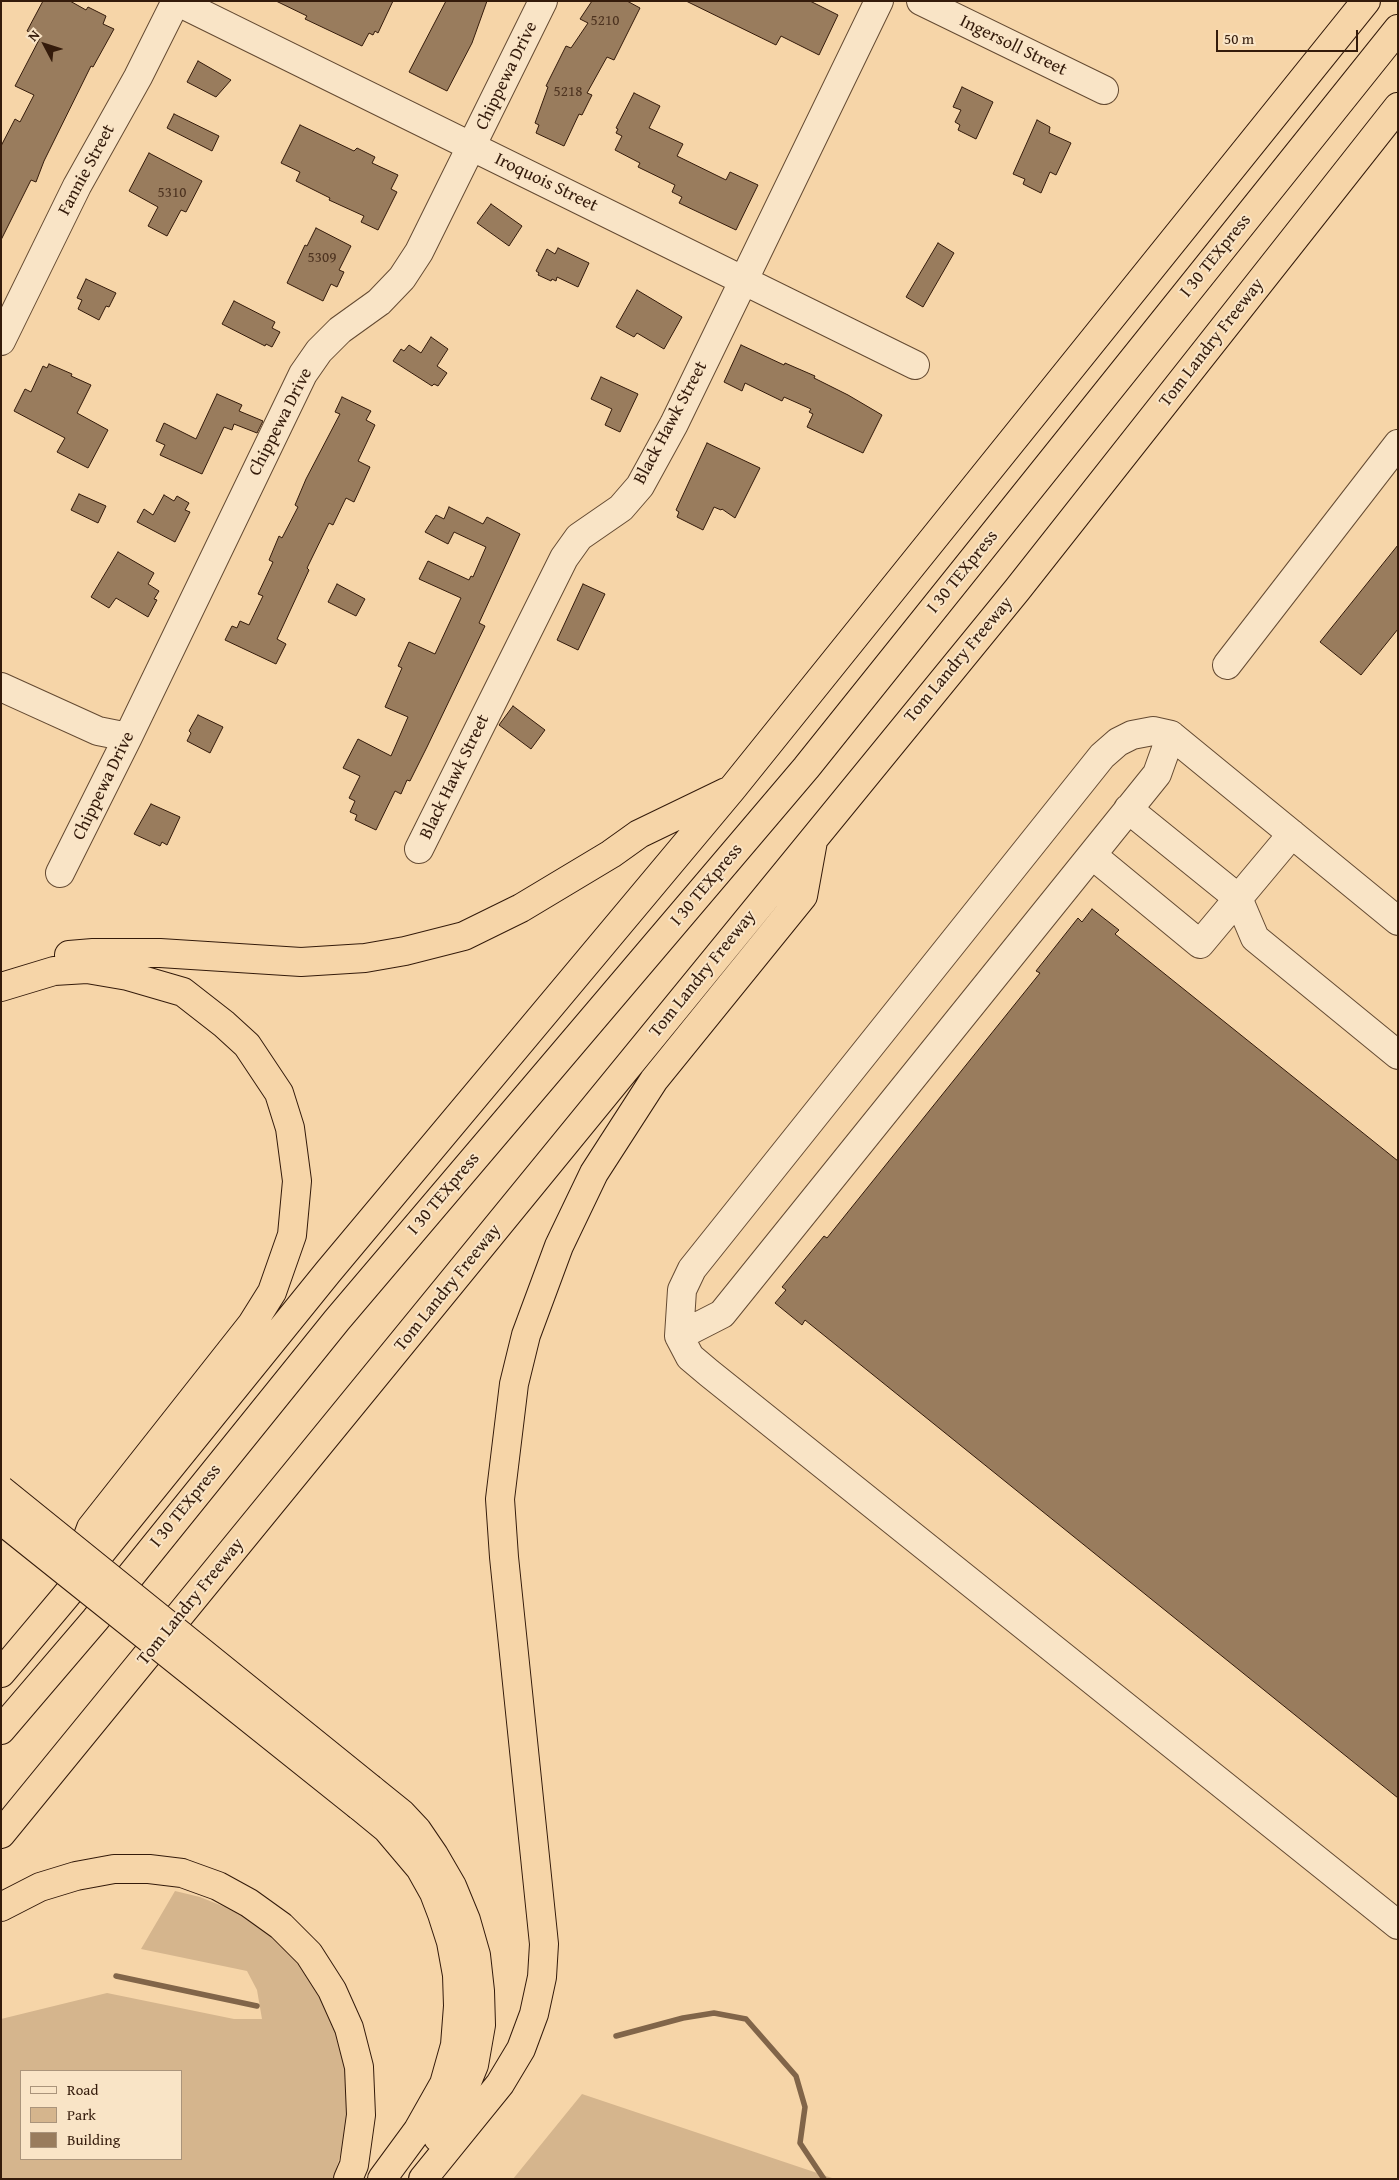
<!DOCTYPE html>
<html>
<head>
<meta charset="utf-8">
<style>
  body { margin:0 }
  #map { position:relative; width:1399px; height:2180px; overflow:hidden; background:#f6d5a8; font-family:"Gentium Book Plus",serif }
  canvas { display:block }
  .frame { position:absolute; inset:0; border:2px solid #341b0b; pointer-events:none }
  .legend { position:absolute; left:20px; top:2070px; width:162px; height:90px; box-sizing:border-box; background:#f9e4c6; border:1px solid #aa947b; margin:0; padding:6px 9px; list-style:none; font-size:15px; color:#341b0b }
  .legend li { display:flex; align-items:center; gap:10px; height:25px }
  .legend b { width:25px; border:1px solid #aa947b }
  .north { position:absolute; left:20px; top:20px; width:50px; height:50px; -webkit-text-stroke:4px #f9e4c6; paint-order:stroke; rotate:310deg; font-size:14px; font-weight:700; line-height:20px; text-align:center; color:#341b0b }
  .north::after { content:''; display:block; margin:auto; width:18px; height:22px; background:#341b0b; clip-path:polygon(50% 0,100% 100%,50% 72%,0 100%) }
  .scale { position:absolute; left:1216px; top:30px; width:142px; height:22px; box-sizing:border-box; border:2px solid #341b0b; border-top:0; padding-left:6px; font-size:15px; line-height:18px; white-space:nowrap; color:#341b0b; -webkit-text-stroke:4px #f9e4c6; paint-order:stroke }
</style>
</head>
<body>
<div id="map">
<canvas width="1399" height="2180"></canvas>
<div class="frame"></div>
<ul class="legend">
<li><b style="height:6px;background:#f9e4c6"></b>Road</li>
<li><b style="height:14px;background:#d5b58d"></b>Park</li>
<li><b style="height:14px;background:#997c5d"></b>Building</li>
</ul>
<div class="north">N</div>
<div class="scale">50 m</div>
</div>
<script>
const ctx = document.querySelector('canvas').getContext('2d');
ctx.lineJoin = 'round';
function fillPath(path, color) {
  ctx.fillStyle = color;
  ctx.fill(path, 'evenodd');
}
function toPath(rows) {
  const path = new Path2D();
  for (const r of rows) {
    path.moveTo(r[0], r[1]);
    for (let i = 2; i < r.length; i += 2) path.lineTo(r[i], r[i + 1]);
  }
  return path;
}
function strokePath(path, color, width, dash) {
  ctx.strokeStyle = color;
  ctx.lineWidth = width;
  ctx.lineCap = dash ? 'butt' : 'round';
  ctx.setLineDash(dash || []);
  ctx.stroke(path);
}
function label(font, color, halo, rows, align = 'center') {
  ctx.font = font + ' "Gentium Book Plus",serif';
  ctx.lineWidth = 4;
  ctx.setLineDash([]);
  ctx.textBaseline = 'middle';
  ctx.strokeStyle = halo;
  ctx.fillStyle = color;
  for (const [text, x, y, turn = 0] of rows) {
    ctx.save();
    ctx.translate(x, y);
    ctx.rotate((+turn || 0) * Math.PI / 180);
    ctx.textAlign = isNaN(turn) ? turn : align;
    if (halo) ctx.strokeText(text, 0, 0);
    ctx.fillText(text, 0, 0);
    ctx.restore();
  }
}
const green = toPath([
  [175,1891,200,1897,225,1907,248,1919,270,1934,289,1952,307,1972,333,2018,345,2056,349,2096,345,2140,333,2179,1,2179,1,2019,107,1993,234,2019,262,2019,257,1990,247,1971,141,1949],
  [21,2071,181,2071,181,2159,21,2159],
  [582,2094,835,2179,513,2179]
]);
const stream = toPath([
  [116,1976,257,2006],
  [616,2036,683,2018,714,2013,746,2019,796,2076,805,2107,800,2143,824,2179]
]);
const building = toPath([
  [43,1,70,1,86,10,88,7,106,16,103,24,114,29,93,67,91,66,44,161,36,182,31,180,1,240,1,146,15,119,20,122,34,95,15,86,40,38,27,31,43,1],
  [276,1,393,1,378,33,375,31,373,35,369,33,362,46,305,19,307,16,276,1],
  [446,1,487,1,472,43,447,91,409,72,446,1],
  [592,1,627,1,640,8,614,60,607,57,587,93,592,95,582,115,579,114,564,146,536,133,539,125,535,123,548,87,546,86,566,46,571,48,588,23,580,19,592,1],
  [686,1,810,1,838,15,819,55,781,36,776,45,686,1],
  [198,61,231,80,216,97,187,82,198,61],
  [962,87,993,102,976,139,958,130,960,125,955,122,961,110,953,107,962,87],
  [634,93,660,106,649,128,683,144,677,156,726,180,730,172,758,185,736,230,679,203,682,197,672,192,675,185,638,167,640,163,615,150,622,136,616,133,618,129,616,128,634,93],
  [174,114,219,136,212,151,167,128,174,114],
  [1037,120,1050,127,1049,133,1071,143,1056,175,1050,172,1041,193,1023,184,1025,179,1013,174,1037,120],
  [300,125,354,151,357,148,375,157,372,163,398,175,391,189,397,192,378,230,361,222,364,216,329,200,330,198,296,181,300,172,281,163,300,125],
  [149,153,202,181,186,212,181,210,167,236,148,226,158,207,129,191,149,153],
  [491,204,522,226,509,246,477,223,491,204],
  [316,228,351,246,339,270,344,272,337,287,331,284,323,301,287,283,305,245,307,246,316,228],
  [938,243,954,253,923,307,906,297,938,243],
  [558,248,589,263,578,287,557,277,556,281,552,279,551,281,538,275,539,273,536,271,547,249,555,254,558,248],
  [86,279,116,293,109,307,106,306,99,320,78,309,82,300,77,298,86,279],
  [637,290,682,317,664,349,637,333,634,337,616,327,637,290],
  [234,301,275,322,272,328,280,332,272,347,266,344,265,346,222,324,234,301],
  [431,337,448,349,437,366,447,373,438,386,434,384,432,386,393,361,401,349,404,351,409,345,421,353,431,337],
  [741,345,784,365,785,363,815,376,814,378,848,395,882,415,863,453,807,427,813,414,809,412,811,409,784,397,782,401,745,383,742,391,724,382,741,345],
  [49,364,72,374,71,376,91,385,77,413,108,430,88,468,57,452,65,438,14,411,25,389,31,392,43,366,47,368,49,364],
  [601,377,638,394,620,432,605,425,612,409,591,399,601,377],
  [217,394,242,405,239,411,263,421,257,433,234,424,232,430,224,427,202,474,160,455,165,445,156,441,164,423,196,439,217,394],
  [342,397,371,411,366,420,375,425,358,461,370,467,354,502,346,498,333,525,329,523,307,568,309,570,277,639,286,644,276,664,225,640,232,626,237,628,240,621,249,625,263,596,258,594,273,562,269,560,279,536,282,538,298,507,295,505,306,479,340,414,335,412,342,397],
  [707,443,760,468,735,518,722,509,721,510,714,507,703,530,677,517,679,512,676,510,707,443],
  [79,494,106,506,98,523,71,510,79,494],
  [164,495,174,501,177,496,189,503,185,510,190,512,175,542,137,522,144,509,153,515,164,495],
  [449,507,483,524,487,517,520,534,479,623,485,626,427,747,410,781,407,780,401,794,395,791,376,830,355,820,357,815,350,812,355,801,349,798,360,776,343,768,358,739,391,756,408,717,385,707,402,668,398,666,409,642,435,654,461,598,419,579,428,561,469,580,471,576,473,577,486,547,454,532,448,544,425,532,436,515,444,519,449,507],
  [1398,545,1398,629,1361,675,1320,642,1398,545],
  [118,552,154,573,148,584,159,591,154,599,157,600,148,617,116,598,109,608,91,597,118,552],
  [337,584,365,599,356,616,328,602,337,584],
  [583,584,605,594,578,650,557,640,583,584],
  [513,706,545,730,531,749,499,725,513,706],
  [198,715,223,727,210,753,187,741,191,733,189,731,198,715],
  [151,804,180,817,167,845,162,842,160,846,134,834,151,804],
  [1092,909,1119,930,1115,934,1398,1161,1398,1798,805,1320,802,1325,775,1303,786,1290,782,1287,824,1236,827,1238,1040,973,1036,971,1078,918,1082,922,1092,909]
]);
const minor = toPath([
  [176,1,915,365],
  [921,1,1104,90],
  [1,341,77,186,138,77,176,1],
  [1227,665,1398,444],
  [1,687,98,731,128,737],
  [1128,809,1238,898,1255,938,1398,1055],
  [419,849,564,558,579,537,621,508,640,486,674,424,879,1],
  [1092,855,1200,944,1292,834],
  [60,873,128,737,303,374,319,351,340,330,379,302,402,278,419,252,543,1],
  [1398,921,1171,735,1153,731,1132,735,1118,742,1102,756,692,1269,682,1290,679,1336,690,1357,709,1373,1398,1925],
  [679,1336,722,1314,1157,774,1171,735]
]);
const highway = toPath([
  [69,955,93,953,160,953,301,962,365,958,405,951,464,936,521,908,611,854,639,834,726,792],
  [1,987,54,971,87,969,128,976,183,992,224,1024,247,1045,279,1093,290,1128,297,1181,292,1235,272,1292,252,1324,91,1528,74,1574],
  [1,1673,65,1597,328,1272,732,789,1366,1],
  [1,1730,95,1620,337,1320,806,768,1398,29],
  [371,1789,402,1814,417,1830,434,1855,452,1886,466,1920,476,1955,480,1991,481,2025,474,2065,453,2116,438,2138],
  [359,1806,387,1829,420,1868,434,1893,442,1914,451,1942,457,1975,458,2006,455,2045,444,2084,418,2130,382,2179],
  [1,1834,1017,590,1398,107],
  [1,1907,40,1887,76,1876,114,1869,149,1869,182,1873,218,1886,249,1903,281,1926,309,1954,332,1990,349,2028,359,2067,361,2115,354,2165,348,2179],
  [423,2179,500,2084,521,2049,534,2014,542,1977,544,1944,504,1557,500,1499,514,1384,526,1335,559,1246,594,1173,654,1080,803,896,813,841]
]);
const highwayBridge = toPath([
  [1,1490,371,1789],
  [1,1520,359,1806]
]);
const numberNames = [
  ["5210",605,21],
  ["5218",568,92],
  ["5310",172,193],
  ["5309",322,258]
];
const streetNames = [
  ["Ingersoll Street",1013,46,26],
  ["Chippewa Drive",507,76,-64],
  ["Fannie Street",87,170,-62],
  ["Iroquois Street",546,183,26],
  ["I 30 TEXpress",1216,256,-51],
  ["Tom Landry Freeway",1212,343,-52],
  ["Chippewa Drive",281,422,-63],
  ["Black Hawk Street",671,423,-62],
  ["I 30 TEXpress",963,572,-51],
  ["Tom Landry Freeway",959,660,-50],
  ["Black Hawk Street",455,777,-64],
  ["Chippewa Drive",104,786,-64],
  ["I 30 TEXpress",707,885,-50],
  ["Tom Landry Freeway",703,974,-51],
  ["I 30 TEXpress",444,1194,-50],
  ["Tom Landry Freeway",448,1288,-51],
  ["I 30 TEXpress",186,1506,-51],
  ["Tom Landry Freeway",191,1602,-51]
];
fillPath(green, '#d5b58d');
strokePath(stream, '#816549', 5.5);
fillPath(building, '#997c5d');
strokePath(building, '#341b0b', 1);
strokePath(minor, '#644a32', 30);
strokePath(highway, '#341b0b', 30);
strokePath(minor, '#f9e4c6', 28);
strokePath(highway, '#f6d5a8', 28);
strokePath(highwayBridge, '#341b0b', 30, []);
strokePath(highwayBridge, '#f6d5a8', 28);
label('15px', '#4d3320', null, numberNames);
label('18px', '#341b0b', '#f9e4c6', streetNames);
</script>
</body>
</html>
